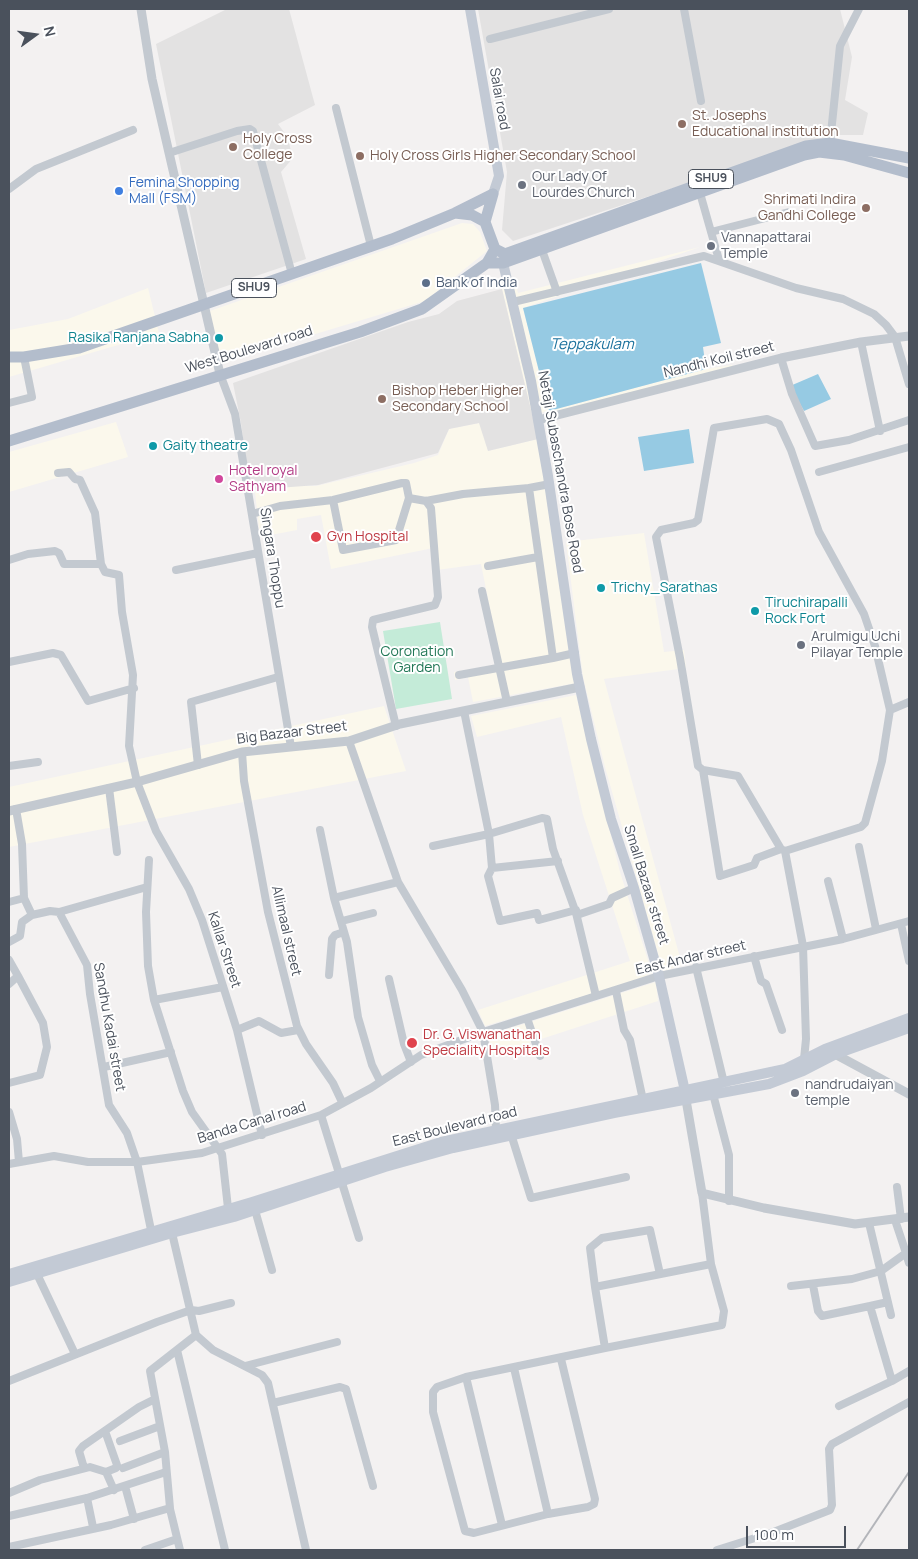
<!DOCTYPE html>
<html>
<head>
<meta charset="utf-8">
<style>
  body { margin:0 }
  #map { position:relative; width:918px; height:1559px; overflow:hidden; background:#f3f1f1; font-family:Manrope,sans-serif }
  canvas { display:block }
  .frame { position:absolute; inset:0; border:10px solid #4a515c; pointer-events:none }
  .north { position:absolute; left:10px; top:10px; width:50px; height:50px; -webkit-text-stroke:4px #fff; paint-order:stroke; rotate:76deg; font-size:14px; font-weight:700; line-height:20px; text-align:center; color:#4a515c }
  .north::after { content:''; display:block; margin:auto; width:18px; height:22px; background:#4a515c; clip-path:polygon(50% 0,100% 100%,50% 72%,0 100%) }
  .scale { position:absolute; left:746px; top:1526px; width:100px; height:22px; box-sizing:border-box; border:2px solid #4a515c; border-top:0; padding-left:6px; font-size:15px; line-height:18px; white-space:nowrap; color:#4a515c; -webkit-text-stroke:4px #fff; paint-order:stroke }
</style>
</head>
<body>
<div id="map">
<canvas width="918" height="1559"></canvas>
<div class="frame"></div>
<div class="north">N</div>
<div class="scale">100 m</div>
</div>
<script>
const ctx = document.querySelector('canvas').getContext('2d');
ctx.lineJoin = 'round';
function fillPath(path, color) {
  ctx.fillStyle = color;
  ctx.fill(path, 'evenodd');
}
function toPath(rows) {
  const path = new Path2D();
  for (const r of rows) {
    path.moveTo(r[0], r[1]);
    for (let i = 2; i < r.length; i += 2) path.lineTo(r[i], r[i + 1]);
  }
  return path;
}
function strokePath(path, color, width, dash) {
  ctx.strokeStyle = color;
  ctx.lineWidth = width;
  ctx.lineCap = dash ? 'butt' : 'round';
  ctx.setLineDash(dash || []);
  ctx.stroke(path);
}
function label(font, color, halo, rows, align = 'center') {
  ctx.font = font + ' Manrope,sans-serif';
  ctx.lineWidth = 4;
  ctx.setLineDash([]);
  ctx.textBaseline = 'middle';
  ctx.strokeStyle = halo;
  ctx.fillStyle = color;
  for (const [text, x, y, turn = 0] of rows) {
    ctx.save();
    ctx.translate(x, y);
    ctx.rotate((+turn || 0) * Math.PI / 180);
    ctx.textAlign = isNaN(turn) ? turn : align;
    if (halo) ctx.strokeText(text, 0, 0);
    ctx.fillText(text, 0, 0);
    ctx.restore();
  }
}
const commercial = toPath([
  [462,223,473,224,480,232,487,251,425,301,219,363,207,312],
  [700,247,523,308,549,411,706,369,732,365,734,374,551,420,548,411,532,415,502,289,516,285,518,293],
  [148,288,159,333,9,377,9,330,68,319],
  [116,422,128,457,9,492,9,452],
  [480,423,488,451,538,439,569,652,576,683,473,702,468,677,455,680,454,672,501,664,481,564,437,570,433,548,331,569,321,515,297,519,297,530,260,537,255,492,270,485,316,486,414,463,438,455,449,429],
  [644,533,664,652,684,650,686,668,604,679,682,965,663,971,605,767,583,677,566,542],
  [576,695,620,872,652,973,637,980,485,1026,478,1010,630,961,583,815,561,717,477,737,471,716],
  [384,706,406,771,9,847,9,787],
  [656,982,658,1001,492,1055,489,1035]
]);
const education = toPath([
  [227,9,289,9,315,105,278,124,287,136,293,158,281,172,306,259,206,293,156,44],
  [478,9,840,9,852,57,845,100,868,113,863,135,835,135,513,241,502,230,507,172],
  [502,289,538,439,488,451,479,423,449,429,438,453,318,485,250,490,241,423,233,383,408,322,439,314,457,301]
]);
const green = toPath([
  [440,622,452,699,396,709,383,631]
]);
const water = toPath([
  [701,263,721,343,703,347,706,369,549,411,523,308],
  [818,374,831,399,804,411,790,386],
  [689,429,694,463,644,471,638,437]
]);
const minor = toPath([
  [684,9,701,101],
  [490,39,609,9],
  [336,108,371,246],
  [830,143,840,46,859,9],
  [169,153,237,131,250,129,253,131,292,274],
  [9,189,36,169,133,130],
  [700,193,719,260],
  [711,232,789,212],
  [542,250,557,292],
  [513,302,704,256,796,288,843,299,874,314,886,325,895,337,909,384],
  [861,342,880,431],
  [781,358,792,394,815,446,849,440,909,420],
  [220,374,235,414,291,747],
  [9,403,32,397,24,357],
  [819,472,909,447],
  [58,473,69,472,75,479,80,480,95,513,101,564],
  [550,484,529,488,553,658,575,653],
  [333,500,343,550,396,540,409,498],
  [252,514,280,506,333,500,402,483,406,483,409,498,426,501,463,494,529,488],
  [9,560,28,554,55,551,59,553,64,564,101,564,105,572,119,575,122,612,133,675,129,746,137,782,156,831,189,889,202,920,237,1030,262,1135],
  [488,566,538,557],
  [176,570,258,553],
  [482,591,507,702],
  [9,662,53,653,61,655,88,701,134,688],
  [459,675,553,658],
  [890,710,909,702],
  [464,711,489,834,492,868,558,861],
  [396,726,372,627,373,620,435,605,438,597,431,508,426,501],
  [349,741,398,882,462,990,483,1032,495,1105,496,1130],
  [242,752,244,781,268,912,297,1026,306,1044,333,1083,342,1102],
  [198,765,191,702,278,677],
  [9,766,38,762],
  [703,770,720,876,754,865,757,858,781,849],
  [109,788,117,852],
  [16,809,22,844,24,898,32,915,50,911,59,912,87,965,90,994,109,1105,127,1133,137,1162,151,1230],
  [320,830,334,898,347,942,358,1017,372,1065,380,1081],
  [433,846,489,834,542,818,547,819,553,849,576,913,596,996],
  [859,847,876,929],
  [785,851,861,827,865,823,882,761,890,710,875,646,864,614,819,532,791,450,779,424,767,419,714,428,698,520,694,523,661,530,656,537,680,658,698,766,703,770,738,776,781,849,785,851,803,946,806,1039,804,1059],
  [149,860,146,912,148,966,154,1000],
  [492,868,488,876,500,921,537,913,539,920,576,910],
  [828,881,843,939],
  [334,898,398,882],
  [9,902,24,898],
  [59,912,147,887],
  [577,915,609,904,612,898,634,888],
  [342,921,373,913],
  [901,924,909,961],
  [9,942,20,936,22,922,32,915],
  [754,956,761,981,766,984,782,1030],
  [9,960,18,976,9,984],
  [696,967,724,1083],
  [329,975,332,939,335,935,344,932],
  [389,979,404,1044,411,1062],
  [223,987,154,1000,183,1091,192,1112,222,1154,228,1208],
  [616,991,624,1030,630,1040,643,1100],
  [527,1018,540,1056],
  [237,1030,259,1021,281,1033,298,1030],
  [104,1067,171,1052],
  [9,1083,40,1075,47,1047,43,1023,18,976],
  [713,1094,729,1155,729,1201],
  [9,1112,17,1139,19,1162],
  [321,1115,359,1238],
  [511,1134,531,1198,626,1177],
  [9,1164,54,1156,88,1162,137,1162,202,1153,321,1115,371,1088,421,1055,483,1032,659,976,843,939,909,921],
  [897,1187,901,1219],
  [255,1210,272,1270],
  [895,1220,906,1253],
  [869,1223,891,1315],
  [37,1274,75,1354],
  [813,1285,818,1311,822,1316,870,1306,892,1381,909,1371],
  [791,1286,852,1279,881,1271,906,1253,909,1263],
  [595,1287,590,1248,602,1238,650,1230,660,1274],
  [870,1306,888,1302],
  [196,1335,213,1350,262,1375,268,1383,306,1550],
  [605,1348,722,1325,724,1311,711,1264],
  [177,1350,225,1550],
  [561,1359,595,1499,594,1504,588,1507,548,1514,474,1533,465,1531,433,1412,433,1392,437,1387,466,1377,605,1348,595,1287,711,1264,702,1193],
  [245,1366,337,1342],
  [514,1368,548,1514],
  [466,1377,502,1525],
  [9,1381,157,1322,191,1310,199,1311,231,1303],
  [273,1403,340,1387,346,1389,373,1486],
  [839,1406,892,1381],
  [105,1431,117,1465,116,1468,106,1472],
  [120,1441,160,1426],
  [84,1468,79,1451,83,1446,139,1407,155,1399],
  [123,1468,165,1452],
  [125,1486,134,1519],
  [9,1493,40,1480,90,1467,106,1472,114,1490],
  [87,1498,93,1527],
  [170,1509,180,1550],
  [9,1516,87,1498,166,1472],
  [9,1547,111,1525,170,1508,165,1452,150,1371,196,1335,172,1233],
  [145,1550,177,1539],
  [717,1550,771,1533,830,1510,832,1505,829,1449,832,1444,909,1402]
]);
const tertiary = toPath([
  [141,9,152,79,220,374],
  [538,420,781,358,861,342,909,336],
  [9,811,137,782,242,752,349,741,400,724,580,687],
  [833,1053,909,1094],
  [685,1094,702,1193,764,1208,855,1224,909,1217]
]);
const secondary = toPath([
  [470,9,499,176,493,194],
  [503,263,531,381,548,476,577,674,591,739,611,819,634,888,659,976,685,1091],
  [9,1274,252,1202,441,1142,785,1069,825,1049,909,1018],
  [9,1282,172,1233,234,1217,385,1167,453,1148,614,1113,769,1084,803,1071,836,1054,909,1028]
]);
const primary = toPath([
  [493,194,485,222,495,249,505,254,806,146,830,143,909,158],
  [455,213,472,215,485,222],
  [487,263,503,263,804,155,819,152,844,155,909,173],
  [9,357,24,357,79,348,392,239,455,213,493,194],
  [9,441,360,332,422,309,487,263,495,249]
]);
const rail = toPath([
  [857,1550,909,1472]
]);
const markers = [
  [682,124,5,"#8d6e63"],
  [233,147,5,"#8d6e63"],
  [360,156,5,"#8d6e63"],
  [522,185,5,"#6b7280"],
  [119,191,5,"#3f7fe0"],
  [866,208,5,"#8d6e63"],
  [711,246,5,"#6b7280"],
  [426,283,5,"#5c6f8a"],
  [219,338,5,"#0f9aa8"],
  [382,399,5,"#8d6e63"],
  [153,446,5,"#0f9aa8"],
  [219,479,5,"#d1479c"],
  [316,537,6,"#e0444e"],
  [601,588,5,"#0f9aa8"],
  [755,611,5,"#0f9aa8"],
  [801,645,5,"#6b7280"],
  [412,1043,6,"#e0444e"],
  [795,1093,5,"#6b7280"]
];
const shields = [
  [711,179,45],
  [254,288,45]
];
const shieldNames = [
  ["SHU9",711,179],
  ["SHU9",254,288]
];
const streetNames = [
  ["Salai road",499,99,80],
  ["West Boulevard road",249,350,-17],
  ["Nandhi Koil street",719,360,-14],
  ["Netaji Subaschandra Bose Road",560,472,80],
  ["Singara Thoppu",272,558,81],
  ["Big Bazaar Street",292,733,-7],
  ["Small Bazaar street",646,885,73],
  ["Allimaal street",286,931,77],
  ["Kallar Street",224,950,72],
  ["East Andar street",691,958,-13],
  ["Sandhu Kadai street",109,1027,80],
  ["Banda Canal road",252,1123,-17],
  ["East Boulevard road",455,1127,-14]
];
const educationNames = [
  ["St. Josephs",692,116],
  ["Educational institution",692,132],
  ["Holy Cross",243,139],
  ["College",243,155],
  ["Holy Cross Girls Higher Secondary School",370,156],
  ["Shrimati Indira",856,200,"right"],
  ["Gandhi College",856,216,"right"],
  ["Bishop Heber Higher",392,391],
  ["Secondary School",392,407]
];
const worshipNames = [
  ["Our Lady Of",532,177],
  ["Lourdes Church",532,193],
  ["Vannapattarai",721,238],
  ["Temple",721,254],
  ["Arulmigu Uchi",811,637],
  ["Pilayar Temple",811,653],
  ["nandrudaiyan",805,1085],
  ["temple",805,1101]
];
const shopNames = [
  ["Femina Shopping",129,183],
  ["Mall (FSM)",129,199]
];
const serviceNames = [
  ["Bank of India",436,283]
];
const cultureNames = [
  ["Rasika Ranjana Sabha",209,338,"right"],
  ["Gaity theatre",163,446],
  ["Trichy_Sarathas",611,588],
  ["Tiruchirapalli",765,603],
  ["Rock Fort",765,619]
];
const hotelNames = [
  ["Hotel royal",229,471],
  ["Sathyam",229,487]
];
const healthNames = [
  ["Gvn Hospital",327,537],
  ["Dr. G. Viswanathan",423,1035],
  ["Speciality Hospitals",423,1051]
];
const parkNames = [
  ["Coronation",417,652],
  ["Garden",417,668]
];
const waterNames = [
  ["Teppakulam",592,345]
];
fillPath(commercial, '#fbf8ec');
fillPath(education, '#e3e2e2');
fillPath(green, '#c4ebd8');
fillPath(water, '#96cae3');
strokePath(minor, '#c3c9d0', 8);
strokePath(tertiary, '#c3c9d0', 9);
strokePath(secondary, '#c3cad5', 10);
strokePath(primary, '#b3bdcc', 11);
strokePath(rail, '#b3b5ba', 2);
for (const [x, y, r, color] of markers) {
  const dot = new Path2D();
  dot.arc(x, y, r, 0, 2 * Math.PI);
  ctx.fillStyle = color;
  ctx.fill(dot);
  strokePath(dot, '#fff', 2);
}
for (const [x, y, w] of shields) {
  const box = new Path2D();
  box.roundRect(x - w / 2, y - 9.5, w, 19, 4);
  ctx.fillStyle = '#fff';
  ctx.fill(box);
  strokePath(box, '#4a515c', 1);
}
label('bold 12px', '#4a515c', null, shieldNames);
label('14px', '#4a515c', '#fff', streetNames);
label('14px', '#785e54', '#fff', educationNames, 'left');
label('14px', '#5b616d', '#fff', worshipNames, 'left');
label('14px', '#366cbe', '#fff', shopNames, 'left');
label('14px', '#4e5e75', '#fff', serviceNames, 'left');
label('14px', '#0d838f', '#fff', cultureNames, 'left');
label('14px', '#b23c85', '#fff', hotelNames, 'left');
label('14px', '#be3a42', '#fff', healthNames, 'left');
label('14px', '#217756', '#fff', parkNames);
label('italic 15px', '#1c729d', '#fff', waterNames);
</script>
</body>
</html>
